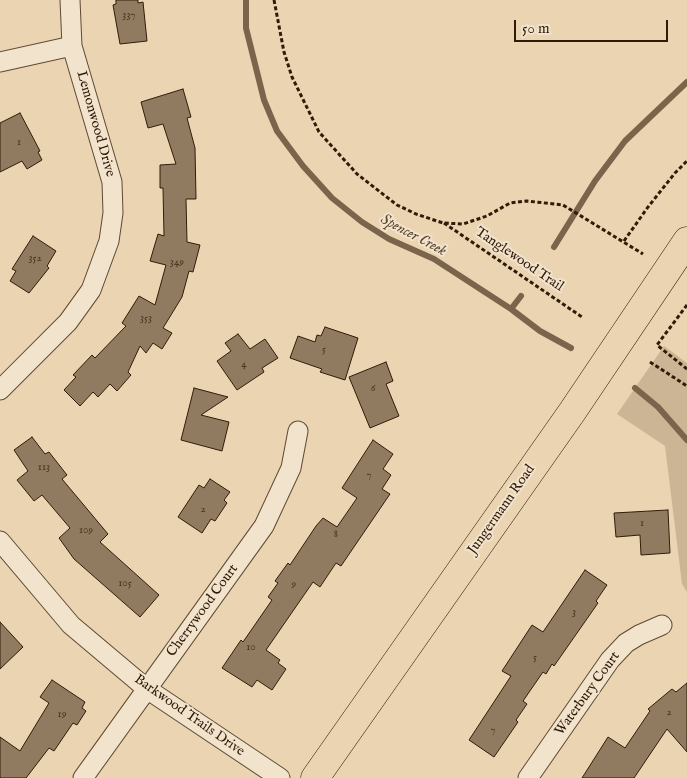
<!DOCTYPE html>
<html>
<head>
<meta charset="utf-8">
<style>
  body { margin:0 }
  #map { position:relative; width:687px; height:778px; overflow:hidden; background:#ebd4b2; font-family:"IM FELL English",serif }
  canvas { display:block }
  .scale { position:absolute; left:514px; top:20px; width:154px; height:22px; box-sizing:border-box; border:2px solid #301b08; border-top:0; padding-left:6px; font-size:15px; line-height:18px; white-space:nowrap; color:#301b08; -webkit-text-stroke:4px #f2e3cd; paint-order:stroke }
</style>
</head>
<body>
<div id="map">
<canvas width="687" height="778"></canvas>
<div class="scale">50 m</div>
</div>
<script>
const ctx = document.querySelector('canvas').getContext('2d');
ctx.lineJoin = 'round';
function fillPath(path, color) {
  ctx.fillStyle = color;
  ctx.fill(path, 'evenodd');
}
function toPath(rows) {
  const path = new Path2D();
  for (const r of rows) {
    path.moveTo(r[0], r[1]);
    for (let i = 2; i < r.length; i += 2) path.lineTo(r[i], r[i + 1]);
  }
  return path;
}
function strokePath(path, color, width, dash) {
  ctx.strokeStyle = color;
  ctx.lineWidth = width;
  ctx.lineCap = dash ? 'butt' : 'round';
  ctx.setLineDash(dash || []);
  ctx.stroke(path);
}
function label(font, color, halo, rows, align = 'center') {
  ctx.font = font + ' "IM FELL English",serif';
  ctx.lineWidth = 4;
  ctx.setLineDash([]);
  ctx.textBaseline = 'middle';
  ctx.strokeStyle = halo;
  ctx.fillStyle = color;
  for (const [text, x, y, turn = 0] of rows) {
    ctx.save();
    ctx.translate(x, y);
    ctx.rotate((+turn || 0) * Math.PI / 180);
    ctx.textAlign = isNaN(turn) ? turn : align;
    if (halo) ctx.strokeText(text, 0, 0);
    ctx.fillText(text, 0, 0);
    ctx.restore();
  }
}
const green = toPath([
  [664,346,687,363,687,592,682,584,665,446,617,414]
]);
const stream = toPath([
  [246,0,246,28,264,100,277,131,303,166,332,198,362,222,389,239,434,259,511,309,540,331,571,348],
  [554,247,595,181,625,141,687,82],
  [511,309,521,296],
  [635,388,658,407,687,440]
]);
const building = toPath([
  [116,0,138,0,138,3,143,2,147,41,120,44,113,5,116,4,116,0],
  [183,89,191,117,187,118,195,148,196,199,186,199,187,242,200,245,193,272,189,271,182,297,163,328,172,333,162,349,153,343,146,353,140,346,128,372,131,375,117,391,110,384,98,397,93,392,80,406,64,390,76,377,73,375,92,355,95,358,126,326,122,323,139,296,155,305,166,265,150,261,158,234,164,236,163,188,160,188,160,165,176,164,163,124,148,128,141,102,183,89],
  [20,113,40,151,38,152,42,160,27,169,22,161,0,172,0,123,20,113],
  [33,236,56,251,47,266,49,268,29,293,10,281,16,271,12,269,33,236],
  [325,327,358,338,345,380,320,372,322,369,290,358,298,336,315,342,317,335,321,336,325,327],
  [238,334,250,349,265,339,278,358,262,368,264,372,237,390,217,361,231,351,225,343,238,334],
  [386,362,393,381,386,384,399,416,370,428,349,377,386,362],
  [194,388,228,397,201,415,229,422,222,451,181,440,194,388],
  [32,437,45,454,49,452,67,475,62,479,108,534,100,542,159,595,140,617,74,559,59,538,70,528,42,495,34,501,17,480,28,471,14,450,32,437],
  [373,440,393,454,383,469,391,475,382,489,390,494,341,566,336,563,320,587,313,582,266,650,280,660,278,663,286,669,272,690,257,680,252,687,222,668,241,640,243,642,272,600,268,597,278,583,275,581,288,563,290,565,316,526,323,518,337,527,357,498,342,488,373,440],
  [210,479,230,492,224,500,227,503,215,521,211,519,202,533,178,517,199,485,204,488,210,479],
  [668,510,670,553,641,555,640,535,616,537,614,513,668,510],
  [585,570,607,585,596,601,598,603,554,666,552,664,546,674,543,672,523,701,527,704,516,720,518,722,494,757,469,740,511,676,502,671,532,625,543,632,585,570],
  [0,622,23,647,0,669,0,622],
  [52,680,85,702,82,708,86,711,77,725,73,723,54,751,49,748,26,778,0,778,0,737,20,751,49,703,40,697,52,680],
  [687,683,687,752,667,729,634,778,582,778,608,737,625,748,650,711,648,709,672,689,676,692,687,683]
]);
const path = toPath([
  [274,0,284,52,292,77,319,132,357,174,397,205,416,214,443,223,463,224,487,216,510,203,527,201,563,205,643,254],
  [444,223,582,317],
  [624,241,648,207,675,173,687,161],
  [687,305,657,345,687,369],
  [650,362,687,386]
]);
const minor = toPath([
  [0,62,72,46],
  [0,390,68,322,91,290,109,241,113,213,112,182,72,46,70,0],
  [0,541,71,625,147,689,280,778],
  [83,778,264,526,291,468,298,431],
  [528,778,610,660,626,643,639,635,662,625]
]);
const primary = toPath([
  [315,778,572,412,687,241]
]);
const numberNames = [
  ["337",129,16],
  ["1",19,143],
  ["352",35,259],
  ["349",177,263],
  ["353",146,319],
  ["5",324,350],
  ["4",244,365],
  ["6",373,389],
  ["113",44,468],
  ["7",369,476],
  ["2",203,510],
  ["1",642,524],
  ["109",86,531],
  ["8",336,535],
  ["105",125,584],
  ["9",294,585],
  ["3",574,613],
  ["10",251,648],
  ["5",535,658],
  ["2",669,713],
  ["19",62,715],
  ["7",493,731]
];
const streetNames = [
  ["Lemonwood Drive",95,124,74],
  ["Tanglewood Trail",519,260,34],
  ["Jungermann Road",502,510,-55],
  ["Cherrywood Court",203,611,-54],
  ["Waterbury Court",588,694,-54],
  ["Barkwood Trails Drive",189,716,35]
];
const waterNames = [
  ["Spencer Creek",413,236,28]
];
fillPath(green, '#cbb595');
strokePath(stream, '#7a644b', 6);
fillPath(building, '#917b60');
strokePath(building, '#301b08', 1);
strokePath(minor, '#5f4932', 21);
strokePath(primary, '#301b08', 29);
strokePath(path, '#301b08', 3, [4, 2.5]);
strokePath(minor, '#f2e3cd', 19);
strokePath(primary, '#ebd4b2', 28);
label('11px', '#48331e', null, numberNames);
label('14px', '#301b08', '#f2e3cd', streetNames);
label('italic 15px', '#5b462f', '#f2e3cd', waterNames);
</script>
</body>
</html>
